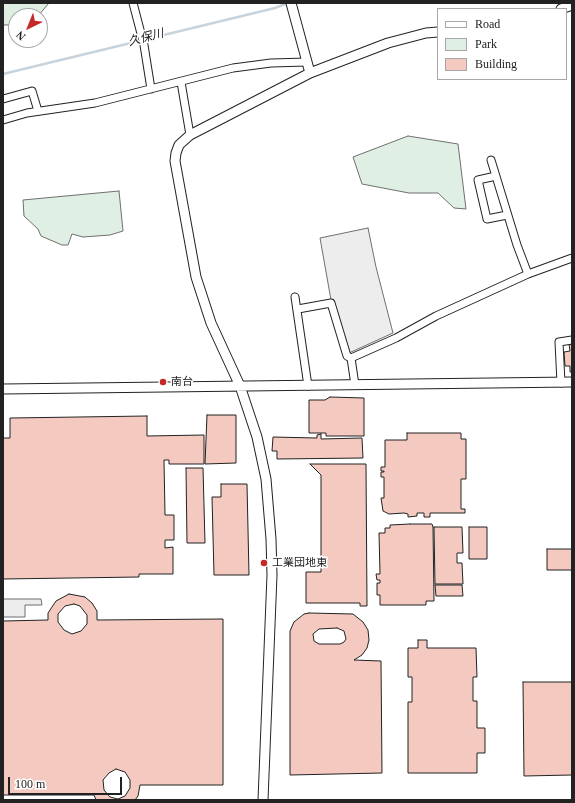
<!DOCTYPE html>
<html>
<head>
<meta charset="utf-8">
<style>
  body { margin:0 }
  #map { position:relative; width:575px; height:803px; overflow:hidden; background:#fff; font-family:"Times New Roman",serif }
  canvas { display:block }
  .frame { position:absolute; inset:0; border:4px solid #222; pointer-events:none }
  .legend { position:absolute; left:437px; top:8px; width:130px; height:72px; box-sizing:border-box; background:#fff; border:1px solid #a7a7a7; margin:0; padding:5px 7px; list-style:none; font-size:12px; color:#222 }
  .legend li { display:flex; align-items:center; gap:8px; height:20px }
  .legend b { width:20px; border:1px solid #a7a7a7 }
  .north { position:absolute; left:8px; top:8px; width:40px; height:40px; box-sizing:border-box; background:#fff; border:1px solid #a7a7a7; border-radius:50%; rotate:223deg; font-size:11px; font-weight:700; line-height:16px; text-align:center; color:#222 }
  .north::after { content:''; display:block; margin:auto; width:14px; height:18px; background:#c62828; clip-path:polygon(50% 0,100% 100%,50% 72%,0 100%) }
  .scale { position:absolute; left:8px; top:777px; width:114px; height:18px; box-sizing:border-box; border:2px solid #222; border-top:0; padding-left:5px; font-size:12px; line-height:14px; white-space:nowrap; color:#222; -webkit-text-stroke:3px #fff; paint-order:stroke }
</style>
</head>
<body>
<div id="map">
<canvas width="575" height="803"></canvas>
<div class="frame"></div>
<ul class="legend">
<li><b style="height:5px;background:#fff"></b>Road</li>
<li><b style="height:11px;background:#e0efe3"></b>Park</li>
<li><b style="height:11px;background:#f3c9c0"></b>Building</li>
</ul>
<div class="north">N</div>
<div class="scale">100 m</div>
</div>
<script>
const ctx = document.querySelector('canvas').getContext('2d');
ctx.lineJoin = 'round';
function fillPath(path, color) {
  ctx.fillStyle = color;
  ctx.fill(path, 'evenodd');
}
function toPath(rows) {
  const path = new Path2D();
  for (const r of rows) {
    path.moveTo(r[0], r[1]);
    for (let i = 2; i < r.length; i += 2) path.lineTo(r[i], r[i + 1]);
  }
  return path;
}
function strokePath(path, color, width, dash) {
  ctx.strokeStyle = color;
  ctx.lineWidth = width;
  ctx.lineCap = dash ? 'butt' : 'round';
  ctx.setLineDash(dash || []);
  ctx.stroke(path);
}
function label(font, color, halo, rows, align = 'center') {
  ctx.font = font + ' "Times New Roman","Noto Sans JP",serif';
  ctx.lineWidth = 3;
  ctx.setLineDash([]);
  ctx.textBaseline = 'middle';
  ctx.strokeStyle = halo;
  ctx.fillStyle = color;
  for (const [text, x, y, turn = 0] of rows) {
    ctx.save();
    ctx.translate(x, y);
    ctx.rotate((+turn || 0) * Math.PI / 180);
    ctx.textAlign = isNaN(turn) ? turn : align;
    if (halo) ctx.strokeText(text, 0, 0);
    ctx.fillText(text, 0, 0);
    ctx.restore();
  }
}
const green = toPath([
  [3,3,49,3,38,16,16,16,16,23,7,25,3,25,3,3],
  [408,136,458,144,466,209,454,208,438,193,409,193,362,184,353,157,408,136],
  [119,191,123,231,110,235,83,237,72,234,68,245,62,245,41,236,38,229,24,216,23,200,119,191]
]);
const parking = toPath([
  [368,228,376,267,393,333,349,353,333,300,331,300,320,238,368,228],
  [3,599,41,599,42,605,25,605,25,617,3,617,3,599]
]);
const stream = toPath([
  [3,74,275,8,288,3]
]);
const building = toPath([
  [569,344,572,344,572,372,570,372,570,366,565,366,564,352,570,351,569,344],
  [330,397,364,398,364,436,326,436,326,433,309,433,309,400,325,400,330,397],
  [207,415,236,415,236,463,205,464,207,415],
  [147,416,147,436,204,435,204,464,169,464,169,460,164,460,165,515,174,515,174,540,165,540,165,548,173,547,173,574,139,574,139,577,3,579,3,438,10,438,10,418,147,416],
  [407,433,461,433,461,439,466,439,466,479,461,479,461,509,465,509,465,513,430,513,430,517,424,517,424,513,417,513,417,516,408,517,408,514,404,513,389,514,383,511,381,498,384,498,384,477,381,477,381,472,384,472,384,471,381,471,381,467,385,467,385,440,407,440,407,433],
  [321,434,321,439,362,438,363,458,277,459,277,451,272,451,273,437,317,438,317,435,321,434],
  [310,464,366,464,367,606,360,606,360,603,306,603,306,572,321,572,321,475,310,464],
  [186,468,203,468,205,543,187,543,186,468],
  [221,484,247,484,249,575,214,575,212,497,221,497,221,484],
  [410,524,432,524,433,527,434,601,426,601,426,605,380,605,380,595,377,595,377,583,380,583,380,580,377,580,376,574,380,574,379,533,385,533,385,528,390,528,390,525,410,524],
  [434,527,462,527,463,553,457,553,457,563,462,563,463,584,435,584,434,527],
  [469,527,487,527,487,559,469,559,469,527],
  [547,549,572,549,572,570,547,570,547,549],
  [435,585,462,585,463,596,436,596,435,585],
  [69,594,85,597,92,603,97,611,97,620,223,619,223,785,140,785,138,796,135,800,96,800,94,795,3,795,3,621,48,620,48,613,56,601,69,594],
  [74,604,80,606,87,615,87,624,81,631,72,634,64,630,58,622,58,614,65,606,74,604],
  [116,769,125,772,130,780,130,788,125,796,118,799,110,797,104,790,103,780,109,773,116,769],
  [309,613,353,614,363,622,368,630,369,640,367,648,362,655,354,660,381,661,382,773,290,775,290,631,294,622,304,614,309,613],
  [337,628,344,631,346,639,344,642,340,644,319,644,314,641,313,634,319,629,337,628],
  [418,640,427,640,427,648,476,648,477,677,473,677,473,701,477,701,477,728,485,728,485,753,477,753,477,773,408,773,408,702,412,702,412,677,408,677,408,648,418,648,418,640],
  [523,682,572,682,572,775,524,776,523,682]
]);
const minor = toPath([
  [133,3,144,45,151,89],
  [181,82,190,135],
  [3,99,32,91,38,111],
  [3,120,27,113,95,103,233,68,271,63,307,62],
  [491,160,517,245,528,274],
  [496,176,478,180,487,219,507,215],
  [295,297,308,386],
  [298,309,331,303,347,356,351,358],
  [561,383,559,342,572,340],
  [355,385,351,358,396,338,436,316,528,274,572,258]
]);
const tertiary = toPath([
  [291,3,310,73],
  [561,9,572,5],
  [3,389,572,382],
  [263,800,272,575,271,539,266,479,257,437,240,386,211,323,196,277,175,161,176,153,179,145,190,135,310,73,388,43,426,33,438,32]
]);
const markers = [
  [163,382,4,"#c62828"],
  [264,563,4,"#c62828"]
];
const poiNames = [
  ["南台",171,382],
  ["工業団地東",272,563]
];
const waterNames = [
  ["久保川",146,38,-14]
];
fillPath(green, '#e0efe3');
strokePath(green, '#6f6f6f', 1);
fillPath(parking, '#ededed');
strokePath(parking, '#6f6f6f', 1);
strokePath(stream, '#c7d3dd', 2.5);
fillPath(building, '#f3c9c0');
strokePath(building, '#222', 1);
strokePath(minor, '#222', 9);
strokePath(tertiary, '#222', 11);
strokePath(minor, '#fff', 7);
strokePath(tertiary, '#fff', 9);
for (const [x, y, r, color] of markers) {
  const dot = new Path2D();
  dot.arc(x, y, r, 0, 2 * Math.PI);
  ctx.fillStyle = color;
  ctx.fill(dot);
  strokePath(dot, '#fff', 1.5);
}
label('11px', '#222', '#fff', poiNames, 'left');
label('italic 12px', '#222', '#fff', waterNames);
</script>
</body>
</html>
